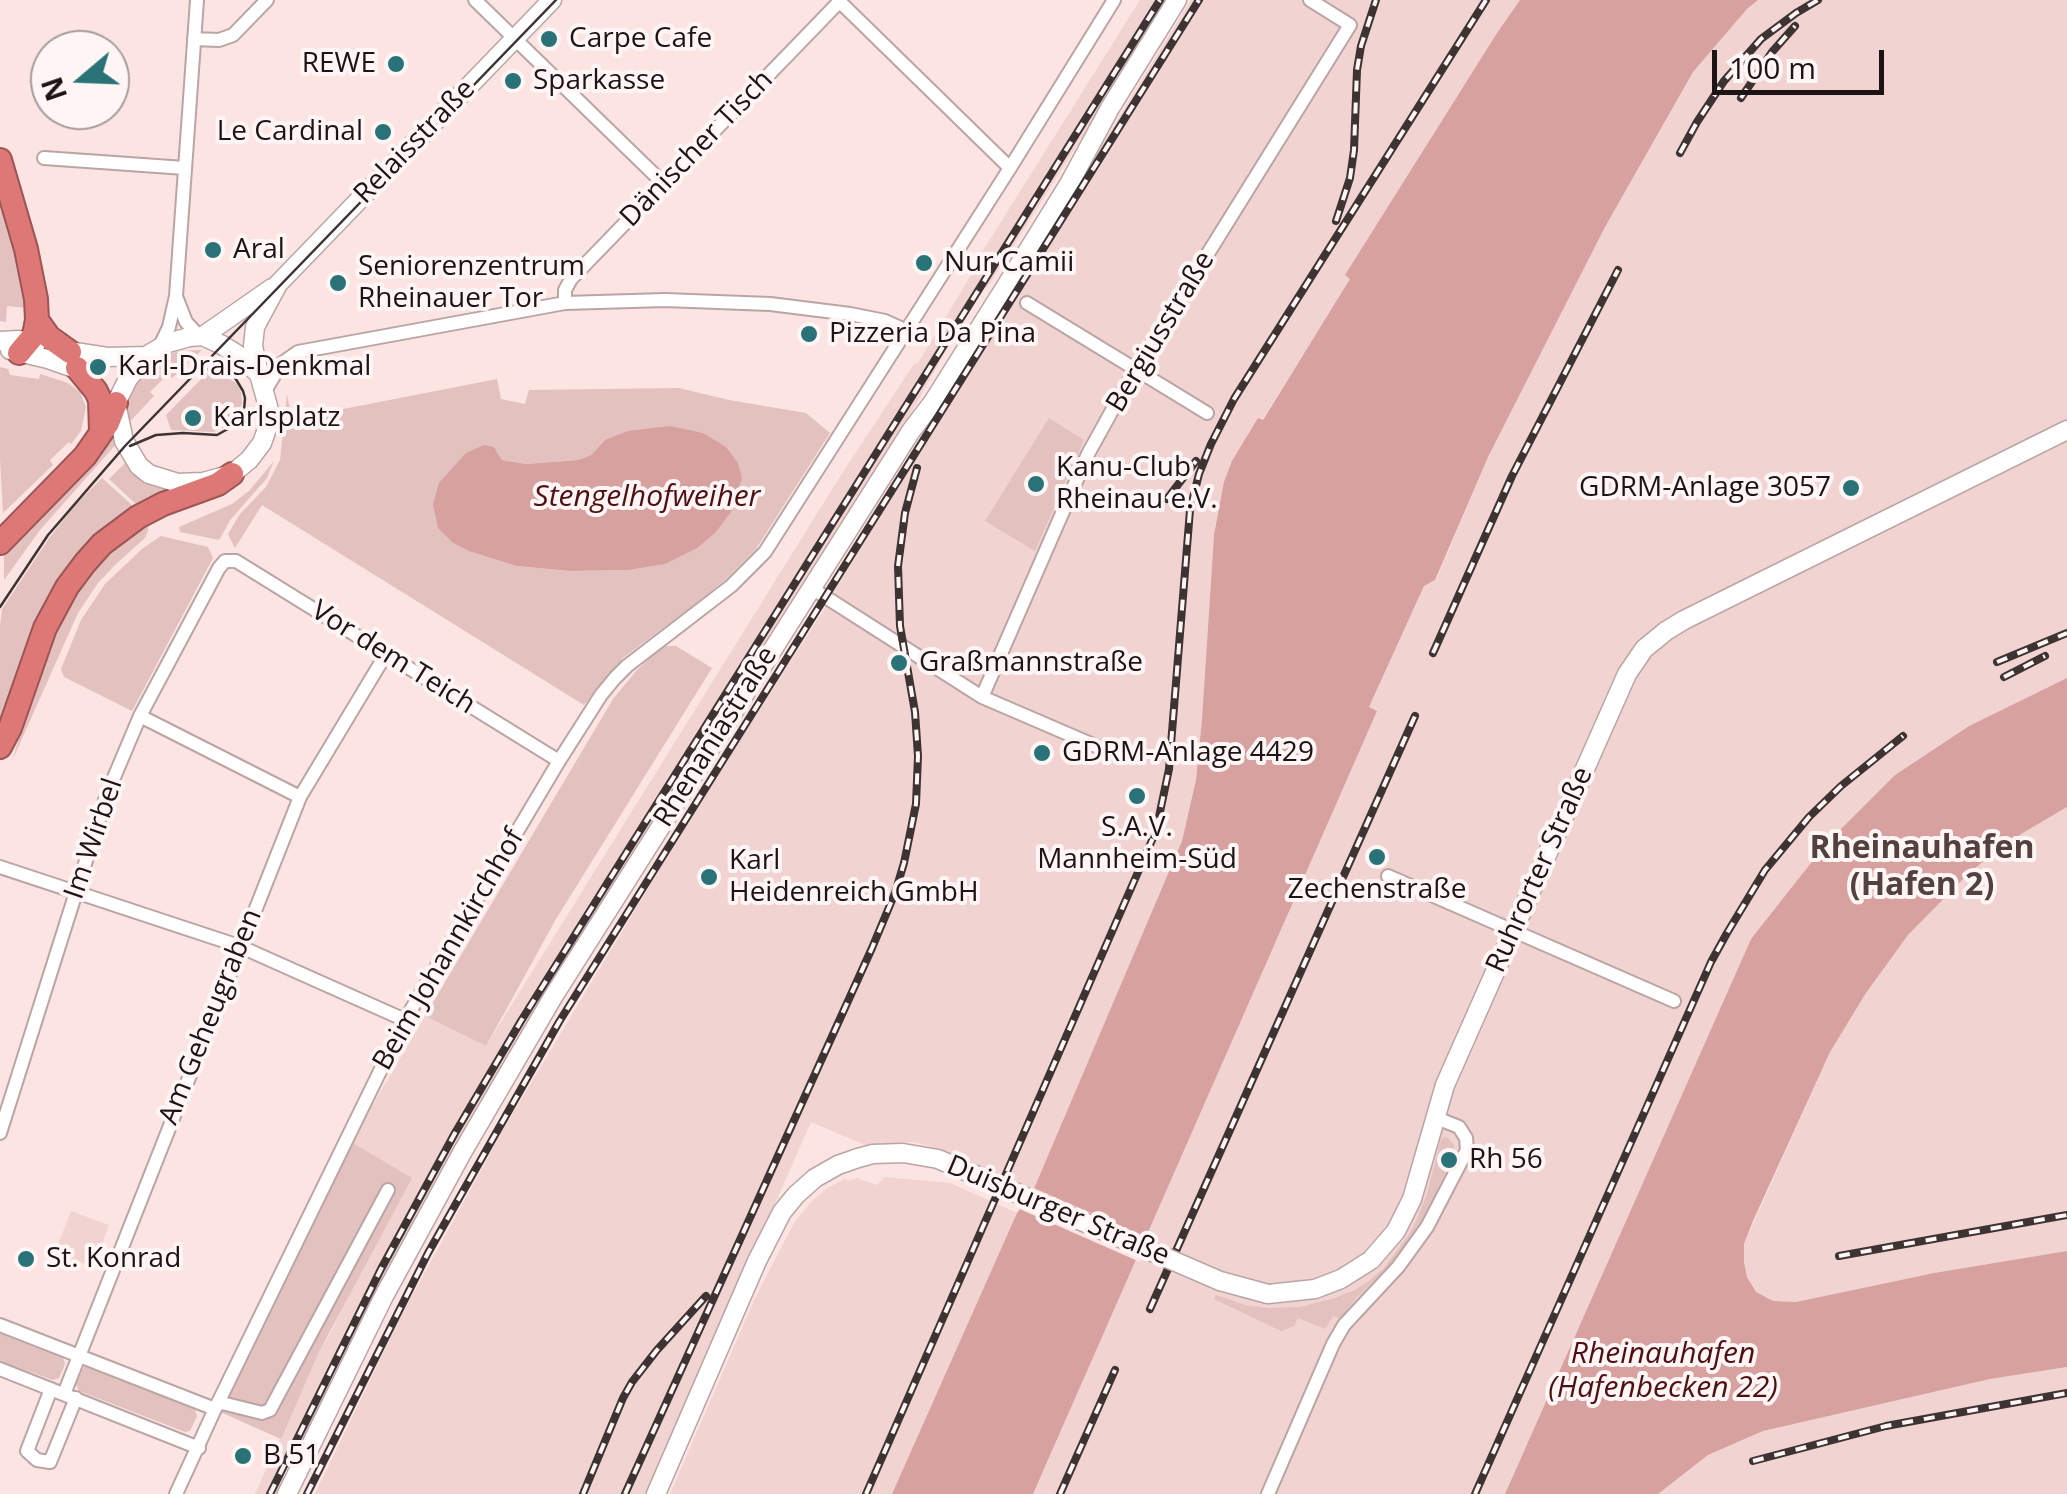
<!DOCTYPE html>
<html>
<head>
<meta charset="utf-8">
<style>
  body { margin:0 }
  #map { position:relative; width:2067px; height:1494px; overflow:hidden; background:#fbe4e2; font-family:"Open Sans",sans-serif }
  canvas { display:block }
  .north { position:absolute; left:30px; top:30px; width:100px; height:100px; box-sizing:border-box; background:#fef5f4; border:2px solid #a49b9b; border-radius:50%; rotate:251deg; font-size:28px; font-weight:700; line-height:40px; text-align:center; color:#1d1515 }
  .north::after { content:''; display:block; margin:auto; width:35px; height:45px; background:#297378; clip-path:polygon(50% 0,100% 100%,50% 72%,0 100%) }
  .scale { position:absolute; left:1712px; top:50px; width:172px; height:45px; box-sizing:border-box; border:5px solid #1d1515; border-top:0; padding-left:12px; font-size:30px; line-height:35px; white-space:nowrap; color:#1d1515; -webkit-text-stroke:8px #fef5f4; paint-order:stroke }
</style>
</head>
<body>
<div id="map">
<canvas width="2067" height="1494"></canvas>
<div class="north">N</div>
<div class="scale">100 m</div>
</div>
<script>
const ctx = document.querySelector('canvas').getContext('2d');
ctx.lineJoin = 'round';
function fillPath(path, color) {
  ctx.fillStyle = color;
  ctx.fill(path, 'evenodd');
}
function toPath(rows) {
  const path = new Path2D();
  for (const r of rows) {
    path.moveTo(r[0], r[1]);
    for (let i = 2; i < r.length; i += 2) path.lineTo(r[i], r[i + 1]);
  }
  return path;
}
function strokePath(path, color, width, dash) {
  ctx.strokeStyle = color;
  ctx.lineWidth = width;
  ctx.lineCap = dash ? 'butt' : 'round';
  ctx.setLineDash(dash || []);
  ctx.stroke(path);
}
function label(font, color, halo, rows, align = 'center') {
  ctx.font = font + ' "Open Sans",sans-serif';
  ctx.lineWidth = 8;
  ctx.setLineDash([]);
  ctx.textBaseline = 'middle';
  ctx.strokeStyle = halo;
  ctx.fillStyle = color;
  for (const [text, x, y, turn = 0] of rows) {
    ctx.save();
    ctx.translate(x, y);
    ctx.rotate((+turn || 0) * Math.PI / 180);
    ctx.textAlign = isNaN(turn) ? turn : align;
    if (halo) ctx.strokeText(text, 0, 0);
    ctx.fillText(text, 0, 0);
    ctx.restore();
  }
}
const built = toPath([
  [1140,0,1168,0,987,288,985,287,952,340,907,420,713,724,531,1019,307,1438,300,1439,282,1477,284,1482,279,1494,255,1494,318,1354,331,1332,353,1287,351,1142,425,1016,486,1046,841,475,914,364,918,363,974,270,972,268],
  [1191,0,1520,0,1497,33,1346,275,1351,279,1262,420,1258,418,1214,535,1202,719,1196,780,1182,841,1033,1192,949,1152,914,1142,865,1145,811,1122,647,1494,315,1494,401,1316,508,1121,702,799,823,611,954,385],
  [1758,0,2067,0,2067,678,1969,726,1895,775,1751,939,1505,1494,1033,1494,1376,712,1369,707,1424,586,1436,580,1489,455,1605,227,1693,72,1747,9],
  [2067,807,2067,1251,1934,1273,1796,1302,1773,1301,1756,1292,1747,1277,1744,1262,1744,1244,1830,1052,1866,993,1908,935,1971,871,2021,834],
  [884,1177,950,1183,1017,1213,892,1494,670,1494,755,1298,794,1223,811,1202,826,1189,846,1178,847,1181,857,1178,877,1185],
  [71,1211,109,1225,93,1267,55,1252],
  [2067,1367,2067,1494,1658,1494,1708,1455,1763,1431,1990,1379]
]);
const green = toPath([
  [0,176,27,308,7,306,6,322,0,321],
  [202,350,172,378,167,375,150,392,154,396,123,429,124,411,134,386,146,369,161,357,179,351],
  [0,367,8,369,10,375,39,379,40,374,68,383,80,392,86,407,81,431,71,444,69,442,50,460,53,465,3,513,0,459],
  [209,371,220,372,237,384,241,392,242,403,237,418,229,425,213,432,171,430,166,415],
  [497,379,501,399,525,404,529,390,679,388,729,400,806,413,830,433,756,549,725,580,699,601,623,658,584,705,262,505,235,548,228,534,240,514,266,487,280,460,287,394,291,415,328,412],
  [605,440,627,570,570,571,517,566,494,447,502,460,526,464,578,460,591,455],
  [1049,418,1084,440,1035,551,985,521],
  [112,427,118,442,40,530,4,580,4,552],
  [128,460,170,489,171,491,136,504,109,479],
  [274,461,267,478,231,519,219,540,180,532,179,527,232,504,249,491],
  [102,478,133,506,117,517,119,519,93,540,0,735,0,626,2,609,50,537,74,506],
  [142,524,148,526,148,531,145,538,115,565,98,583,78,613,12,761,52,633,83,575],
  [161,536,208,547,213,558,132,711,64,677,61,669,81,620,105,584,143,548],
  [663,646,676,646,712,668,556,919,486,1046,425,1016,613,699,637,670],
  [1444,1137,1448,1138,1454,1145,1454,1159,1448,1157,1447,1162,1450,1163,1420,1226,1399,1256,1356,1298,1341,1319,1333,1316,1325,1329,1298,1318,1294,1326,1281,1331,1214,1299,1216,1295,1245,1305,1267,1308,1300,1307,1335,1298,1355,1290,1370,1280,1384,1268,1408,1236,1416,1221,1427,1194,1441,1139],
  [351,1142,412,1178,318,1354,281,1439,220,1412],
  [0,1328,62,1353,65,1364,59,1378,53,1380,0,1361],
  [84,1367,91,1367,194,1407,197,1416,190,1431,185,1432,79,1391,76,1384]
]);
const water = toPath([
  [1520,0,1758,0,1747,9,1693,72,1605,227,1489,455,1435,580,1424,586,1369,707,1377,711,1033,1494,892,1494,1017,1213,1033,1191,1182,841,1196,780,1202,719,1214,535,1224,482,1232,461,1258,418,1263,420,1350,279,1345,275,1497,33],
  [670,426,703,433,726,447,738,463,742,478,731,512,715,533,697,548,665,564,627,570,570,571,517,566,469,551,452,542,438,528,433,505,439,483,466,453,484,445,494,447,502,460,526,464,578,460,591,455,605,440,628,431],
  [2067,678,2067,807,2021,834,1971,871,1908,935,1866,993,1830,1052,1753,1221,1744,1244,1744,1262,1747,1277,1756,1292,1773,1301,1796,1302,1934,1273,2067,1251,2067,1367,1990,1379,1763,1431,1708,1455,1658,1494,1505,1494,1751,939,1826,844,1895,775,1969,726]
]);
const pier = toPath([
  [1029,1186,1150,1239,1140,1262,1015,1207]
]);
const street = toPath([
  [475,0,663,183],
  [838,0,1010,168],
  [194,39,219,40,233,35,267,0],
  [44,158,185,168],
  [177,299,186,322,199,336],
  [565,303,565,290,571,279,841,0],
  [1027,303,1207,413],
  [159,348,169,327,176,296,197,0],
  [265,391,281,364,298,352,565,303,665,300,770,304,850,314,885,321,907,331],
  [813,589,982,697,1119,756],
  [982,697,1088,454,1125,387,1350,25,1310,0],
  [140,716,300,797],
  [0,867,239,946,405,1020],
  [1388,876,1674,1001],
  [0,1133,107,794,140,716,219,568,225,561,236,561,559,761],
  [0,1325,215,1409],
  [0,1369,199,1448],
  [51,1389,27,1451,37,1460,50,1462,76,1398],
  [64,1394,300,797,386,654],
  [218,1402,262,1413,270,1410,388,1190],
  [176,1494,215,1409,405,1020,559,761,601,695,615,678,627,666,731,586,765,552,1010,168,1114,0],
  [1268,1494,1333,1344,1344,1325,1398,1267,1427,1227,1467,1150,1466,1138,1459,1127,1434,1117]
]);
const secondary = toPath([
  [203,336,222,345,238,355,259,374,269,410,268,426,262,443,249,460,232,474,203,482,178,483,149,474,139,466,124,441,116,403,128,379,146,356,168,343,189,337,203,336],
  [203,336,272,288],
  [0,341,19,340,36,344],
  [10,350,48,359,85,372],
  [62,350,107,357,146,356],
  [259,374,253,346,255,327,278,284,552,0],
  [1268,1294,1315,1289,1341,1279,1371,1260,1396,1231,1412,1199,1445,1085,1627,674,1644,649,1666,631,1684,620,2067,430],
  [287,1494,384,1296,463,1151,553,997,911,431,933,402,1006,286,1069,184,1110,108,1177,0],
  [656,1494,757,1261,782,1212,796,1195,815,1178,838,1165,858,1158]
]);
const highway = toPath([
  [0,160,26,249,36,299,37,320,34,335,19,353],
  [37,320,49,337,70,352],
  [77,368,96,391,100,400,101,431],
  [0,543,85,456,108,423,116,403],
  [0,747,10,728,45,628,67,587,85,563,102,544,138,517,163,504,218,484,232,474]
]);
const tram = toPath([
  [130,446,156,435,183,433,217,435,235,425,244,411,245,398,243,391,234,376,214,368,192,373],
  [0,607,48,535,125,446,556,0]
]);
const rail = toPath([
  [1741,98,1772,52,1795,26],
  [1680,153,1697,122,1724,81,1761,39,1796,13,1818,0],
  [1336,221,1350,178,1354,150,1357,70,1361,46,1376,0],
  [1167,499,1196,461],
  [1433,653,1512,476,1618,270],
  [1997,662,2067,633],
  [2004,677,2045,656],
  [1839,1256,2067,1215],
  [1150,1309,1415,716],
  [1753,1461,1886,1426,2067,1393],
  [270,1494,381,1269,455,1133,521,1021,1160,0],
  [307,1494,428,1253,559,1022,1199,0],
  [583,1494,623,1398,632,1382,657,1350,706,1296],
  [625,1494,872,948,895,893,904,863,916,804,918,756,915,712,900,626,898,566,905,513,917,468],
  [866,1494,1156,831,1169,769,1190,510,1199,474,1211,444,1234,399,1486,0],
  [1060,1494,1115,1370],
  [1475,1494,1711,962,1727,933,1765,870,1809,817,1841,786,1903,736]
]);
const secondaryBridge = toPath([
  [858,1158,873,1154,903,1153,938,1159,1220,1281,1268,1294]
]);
const markers = [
  [549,39,10,"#297378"],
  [396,64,10,"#297378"],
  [513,81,10,"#297378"],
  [383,132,10,"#297378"],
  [213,250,10,"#297378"],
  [924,263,10,"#297378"],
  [338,283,10,"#297378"],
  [809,334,10,"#297378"],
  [98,367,10,"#297378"],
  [193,418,10,"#297378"],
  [1036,484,10,"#297378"],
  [1851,488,10,"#297378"],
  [899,663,10,"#297378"],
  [1042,753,10,"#297378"],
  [1137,796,10,"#297378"],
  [1377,857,10,"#297378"],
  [709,877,10,"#297378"],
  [1449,1160,10,"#297378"],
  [26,1259,10,"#297378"],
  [243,1456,10,"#297378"]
];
const poiNames = [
  ["Carpe Cafe",569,39],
  ["REWE",376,64,"right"],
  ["Sparkasse",533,81],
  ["Le Cardinal",363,132,"right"],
  ["Aral",233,250],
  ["Nur Camii",944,263],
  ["Seniorenzentrum",358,267],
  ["Rheinauer Tor",358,299],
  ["Pizzeria Da Pina",829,334],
  ["Karl-Drais-Denkmal",118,367],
  ["Karlsplatz",213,418],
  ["Kanu-Club",1056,468],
  ["Rheinau e.V.",1056,500],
  ["GDRM-Anlage 3057",1831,488,"right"],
  ["Graßmannstraße",919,663],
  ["GDRM-Anlage 4429",1062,753],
  ["S.A.V.",1137,828,"center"],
  ["Mannheim-Süd",1137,860,"center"],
  ["Karl",729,861],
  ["Heidenreich GmbH",729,893],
  ["Zechenstraße",1377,890,"center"],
  ["Rh 56",1469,1160],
  ["St. Konrad",46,1259],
  ["B 51",263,1456]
];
const streetNames = [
  ["Relaisstraße",415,142,-46],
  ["Dänischer Tisch",697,149,-46],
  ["Bergiusstraße",1161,332,-59],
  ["Vor dem Teich",393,658,32],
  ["Rhenaniastraße",716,737,-58],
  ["Im Wirbel",94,839,-71],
  ["Ruhrorter Straße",1540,870,-66],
  ["Beim Johannkirchhof",449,950,-60],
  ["Am Geheugraben",211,1017,-68],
  ["Duisburger Straße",1058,1211,23]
];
const waterNames = [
  ["Stengelhofweiher",647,497],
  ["Rheinauhafen",1663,1354],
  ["(Hafenbecken 22)",1663,1388]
];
const quarterNames = [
  ["Rheinauhafen",1922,849],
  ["(Hafen 2)",1922,886]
];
fillPath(built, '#f1d3d1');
fillPath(green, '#e3c1bf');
fillPath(water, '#d6a19e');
fillPath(pier, '#fbe4e2');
strokePath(street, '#bba5a4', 16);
strokePath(secondary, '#bba5a4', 21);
strokePath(highway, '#9a5554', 26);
strokePath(street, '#fff', 12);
strokePath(secondary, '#fff', 18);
strokePath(highway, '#de7876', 22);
strokePath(tram, '#3d3333', 2.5);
strokePath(rail, '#3d3333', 8);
strokePath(rail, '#fef5f4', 4, [11]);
strokePath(secondaryBridge, '#bba5a4', 21, []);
strokePath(secondaryBridge, '#fff', 18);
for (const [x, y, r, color] of markers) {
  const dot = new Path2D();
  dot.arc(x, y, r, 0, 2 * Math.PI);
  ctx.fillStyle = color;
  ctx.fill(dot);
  strokePath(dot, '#fef5f4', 4);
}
label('28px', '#1d1515', '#fef5f4', poiNames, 'left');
label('28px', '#1d1515', '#fef5f4', streetNames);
label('italic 30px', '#4f1014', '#fef5f4', waterNames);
label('bold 32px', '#53413f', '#fef5f4', quarterNames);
</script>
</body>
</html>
